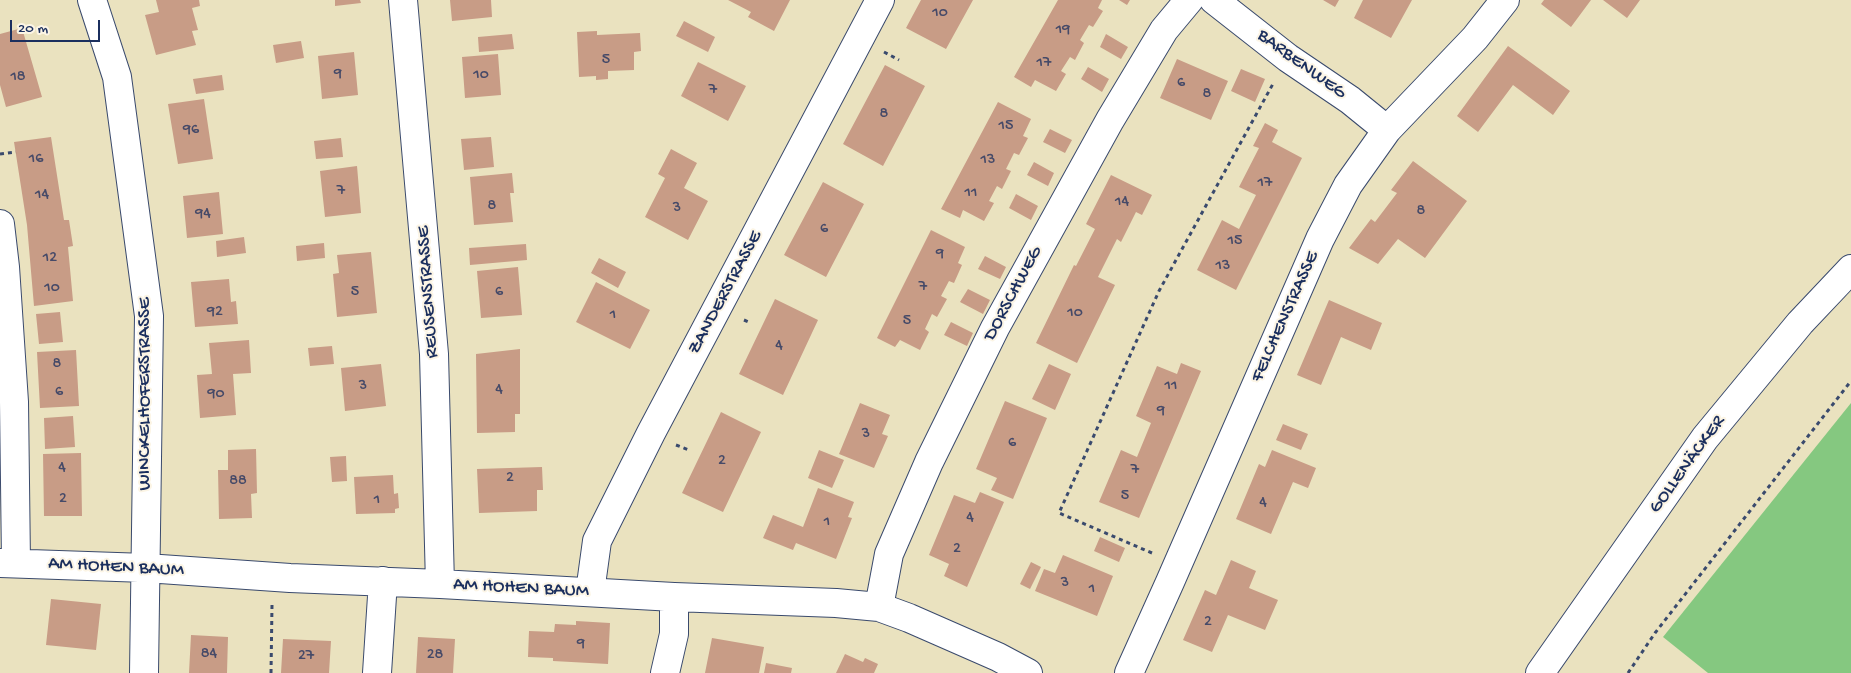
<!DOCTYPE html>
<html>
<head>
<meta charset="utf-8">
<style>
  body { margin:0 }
  #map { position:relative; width:1851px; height:673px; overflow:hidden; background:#eae2bf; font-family:"Gochi Hand",sans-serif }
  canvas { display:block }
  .scale { position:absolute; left:10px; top:20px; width:90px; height:22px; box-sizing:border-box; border:2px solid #1b2f5e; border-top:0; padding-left:6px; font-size:15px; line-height:18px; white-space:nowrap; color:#1b2f5e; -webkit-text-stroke:4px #fcf5e5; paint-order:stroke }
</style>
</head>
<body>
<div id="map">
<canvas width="1851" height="673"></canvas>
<div class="scale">20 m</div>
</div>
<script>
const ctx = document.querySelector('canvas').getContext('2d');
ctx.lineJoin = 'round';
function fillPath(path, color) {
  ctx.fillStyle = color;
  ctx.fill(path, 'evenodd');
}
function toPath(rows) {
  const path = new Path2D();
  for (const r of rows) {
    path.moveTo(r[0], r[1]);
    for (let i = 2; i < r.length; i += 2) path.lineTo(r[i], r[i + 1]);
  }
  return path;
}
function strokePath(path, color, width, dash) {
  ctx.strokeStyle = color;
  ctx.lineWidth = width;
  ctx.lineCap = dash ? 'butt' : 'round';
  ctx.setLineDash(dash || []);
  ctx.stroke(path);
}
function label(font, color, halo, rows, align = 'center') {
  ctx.font = font + ' "Gochi Hand",sans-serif';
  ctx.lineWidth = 4;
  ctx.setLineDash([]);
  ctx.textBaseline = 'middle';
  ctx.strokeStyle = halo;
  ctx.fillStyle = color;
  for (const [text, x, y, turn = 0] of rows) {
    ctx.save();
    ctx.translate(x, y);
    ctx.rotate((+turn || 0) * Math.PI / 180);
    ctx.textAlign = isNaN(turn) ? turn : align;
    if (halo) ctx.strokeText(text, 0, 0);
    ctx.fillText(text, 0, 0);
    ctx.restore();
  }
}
const green = toPath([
  [1851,403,1851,673,1708,673,1663,637]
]);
const building = toPath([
  [156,0,199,0,200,6,192,8,198,30,192,31,196,45,156,55,145,15,159,12],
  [335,0,360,0,361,3,335,6],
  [450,0,491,0,492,17,452,21],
  [728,0,790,0,774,31,748,17,751,12],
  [921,0,973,0,946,49,906,28],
  [1058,0,1102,0,1098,8,1103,11,1093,27,1089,25,1080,40,1084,43,1075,60,1070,57,1061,71,1066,74,1056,91,1035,80,1031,87,1014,77],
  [1119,0,1130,0,1127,5],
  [1323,0,1339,0,1335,7],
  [1363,0,1412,0,1391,38,1354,18],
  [1544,0,1591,0,1571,27,1541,4],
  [1603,0,1640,0,1627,18],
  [684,21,715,37,708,52,676,36],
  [22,28,42,97,6,107,0,85,0,34],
  [597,31,597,35,640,33,641,51,634,52,634,70,608,71,608,79,596,80,596,76,579,77,577,32],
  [512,34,514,49,479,52,478,37],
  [1106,34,1128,47,1121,59,1100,47],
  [301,41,304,58,276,63,273,45],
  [1508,46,1570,91,1553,115,1513,85,1478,132,1457,116],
  [354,52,358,95,322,99,318,56],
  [498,54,501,95,465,98,462,57],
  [1177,59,1228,81,1211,120,1160,98],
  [698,62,746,86,728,121,681,96],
  [885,65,925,86,883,166,843,144],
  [1088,67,1109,79,1102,92,1081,79],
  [1241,69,1265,79,1255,102,1231,91],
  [222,75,224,90,196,94,193,79],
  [204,99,213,159,178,164,168,104],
  [998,102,1031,119,1023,136,1028,138,1019,155,1014,153,1006,169,1011,171,1002,189,997,186,989,201,994,203,984,221,963,210,960,218,941,209],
  [1265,123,1278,130,1272,142,1302,158,1236,290,1197,270,1222,220,1239,229,1256,195,1239,187,1259,148,1253,146],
  [1050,129,1072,140,1065,153,1043,142],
  [51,137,64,220,69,220,73,246,68,247,73,301,34,306,27,225,14,142],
  [491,137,494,167,464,170,461,139],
  [341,138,343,157,316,159,314,141],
  [671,149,697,163,684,188,708,201,688,240,645,217,665,178,658,174],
  [1413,161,1467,201,1425,258,1398,239,1378,264,1349,248,1371,219,1375,222,1397,193,1391,190],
  [1034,162,1054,173,1048,186,1027,175],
  [357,166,361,213,325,217,320,171],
  [512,173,514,193,510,193,513,222,474,225,470,177],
  [1111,175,1152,195,1142,215,1136,212,1121,242,1117,239,1098,277,1115,285,1077,363,1036,343,1074,265,1076,266,1095,229,1086,224],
  [823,182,864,204,826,277,784,255],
  [219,192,223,234,187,238,183,196],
  [1016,194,1038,206,1031,220,1009,208],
  [931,230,965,247,958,263,962,265,954,283,949,281,941,296,947,299,937,317,932,314,925,329,929,332,920,350,900,340,895,347,877,338],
  [244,237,246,253,217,257,216,241],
  [324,243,325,258,297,261,296,246],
  [526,244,527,260,470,265,469,248],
  [371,252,377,313,337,317,333,274,339,273,337,255],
  [985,256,1006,267,1000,279,978,269],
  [599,258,626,272,618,288,591,273],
  [518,267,522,315,481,318,477,271],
  [229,279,231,302,236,301,238,324,195,327,191,282],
  [596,282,650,310,630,349,576,322],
  [968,289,990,300,983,314,960,302],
  [775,299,818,320,783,395,739,374],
  [1329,300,1382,323,1371,350,1341,337,1321,385,1297,375],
  [60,312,63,342,39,344,36,314],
  [951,322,973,333,967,346,944,335],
  [249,340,251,373,233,374,236,415,200,418,197,375,212,374,209,343],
  [332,346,334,364,310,366,308,348],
  [520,349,520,414,515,414,515,432,477,433,476,354],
  [76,350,79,406,40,408,37,352],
  [1181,363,1201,371,1139,518,1099,502,1121,450,1137,457,1151,423,1136,416,1157,366,1177,374],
  [381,364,386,406,345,411,341,368],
  [1049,364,1071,374,1055,410,1032,399],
  [1005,401,1047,418,1013,499,991,490,997,478,976,469],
  [860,403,890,415,882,434,888,436,874,468,839,454],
  [721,412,761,432,723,512,682,493],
  [73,416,75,447,45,449,44,418],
  [1283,424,1308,434,1301,450,1276,440],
  [256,449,257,493,251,494,252,518,219,519,218,470,228,470,228,450],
  [819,450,844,460,832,488,808,478],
  [1272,450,1316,468,1308,488,1293,482,1271,534,1236,519,1259,464,1265,467],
  [81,453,82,516,44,516,43,454],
  [346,456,347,481,332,482,330,457],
  [542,467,543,490,537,490,537,511,479,513,477,469],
  [393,475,394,494,398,493,399,508,395,509,395,513,356,514,354,477],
  [818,488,854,502,848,517,852,518,836,559,796,543,793,550,763,538,773,515,803,527],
  [980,492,1004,502,967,587,944,576,949,564,929,555,954,495,975,503],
  [1100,537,1125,548,1119,562,1094,551],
  [1063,555,1113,576,1097,616,1035,591,1044,569,1055,573],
  [1231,560,1256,571,1249,588,1278,600,1265,630,1228,615,1212,652,1183,640,1205,590,1216,595],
  [1031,562,1041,567,1030,589,1020,584],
  [51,599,101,604,96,650,46,645],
  [576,621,610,623,608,664,553,661,553,658,528,657,529,631,554,632,555,624,576,625],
  [191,635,228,637,227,673,189,673],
  [418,637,455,639,453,673,416,673],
  [712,638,764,647,759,673,705,673],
  [283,639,331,641,329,673,281,673],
  [845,654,863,662,865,658,878,664,874,673,836,673],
  [766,663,792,668,791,673,764,673]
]);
const path = toPath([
  [884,52,899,60],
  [0,154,16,152],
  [744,320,751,323],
  [676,445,689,450],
  [1152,553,1059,513,1159,291,1274,82],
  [271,673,272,605],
  [1628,673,1655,633,1851,381]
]);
const minor = toPath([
  [92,0,117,77,149,316,144,673],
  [403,0,434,354,440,584],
  [1214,0,1288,58,1350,100,1387,130],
  [0,224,5,267,14,402,16,563],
  [0,563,146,568,290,578,440,584,674,597,836,603,879,607,909,618,998,657,1028,673],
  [590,592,597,541,651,433,880,0],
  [879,607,889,554,929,462,995,328,1110,120,1164,30,1189,0],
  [377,673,383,581],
  [665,673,674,634,674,597],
  [1129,673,1170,582,1320,239,1348,185,1387,130,1475,38,1505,0]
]);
const tertiary = toPath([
  [1540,673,1705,438,1800,323,1851,269]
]);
const numberNames = [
  ["10",940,14],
  ["19",1063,31],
  ["5",606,61],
  ["17",1044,64],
  ["9",338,75],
  ["10",481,76],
  ["18",18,78],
  ["6",1181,84],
  ["7",713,91],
  ["8",1207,95],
  ["8",884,115],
  ["15",1006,127],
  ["96",191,131],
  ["16",36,160],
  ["13",988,161],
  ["17",1265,184],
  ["7",341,192],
  ["11",971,194],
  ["14",42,196],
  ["14",1122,203],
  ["8",492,207],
  ["3",677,209],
  ["8",1421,212],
  ["94",203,215],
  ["6",824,230],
  ["15",1235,242],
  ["9",940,255],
  ["12",50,259],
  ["13",1223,267],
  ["7",923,288],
  ["10",52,289],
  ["5",355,293],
  ["6",499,293],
  ["92",215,313],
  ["10",1075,314],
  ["1",613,316],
  ["5",907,322],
  ["4",779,347],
  ["8",57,365],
  ["3",363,387],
  ["11",1171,387],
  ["4",499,391],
  ["6",59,393],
  ["90",216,395],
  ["9",1161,412],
  ["3",866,435],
  ["6",1012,444],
  ["2",722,462],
  ["4",62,469],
  ["7",1135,471],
  ["2",510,479],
  ["88",238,482],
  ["5",1125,497],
  ["2",63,500],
  ["1",377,501],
  ["4",1263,504],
  ["4",970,519],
  ["1",827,523],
  ["2",957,550],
  ["3",1065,584],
  ["1",1092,590],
  ["2",1208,623],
  ["9",581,645],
  ["84",209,655],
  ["28",435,656],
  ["27",306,657]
];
const streetNames = [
  ["BARBENWEG",1301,65,36],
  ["REUSENSTRASSE",429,292,-94],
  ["ZANDERSTRASSE",726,293,-62],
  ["DORSCHWEG",1014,294,-62],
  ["FELCHENSTRASSE",1286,317,-66],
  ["WINCKELHOFERSTRASSE",146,394,-90],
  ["GOLLENÄCKER",1688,465,-54],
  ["AM HOHEN BAUM",116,568,3],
  ["AM HOHEN BAUM",521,589,3]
];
fillPath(green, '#85c880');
fillPath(building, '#c89c86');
strokePath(minor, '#3a4a6d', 30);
strokePath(tertiary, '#3a4a6d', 30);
strokePath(path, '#3a4a6d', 3, [4, 4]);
strokePath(minor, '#fff', 28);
strokePath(tertiary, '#fff', 28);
label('16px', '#464a68', null, numberNames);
label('19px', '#1b2f5e', '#fcf5e5', streetNames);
</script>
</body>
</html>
